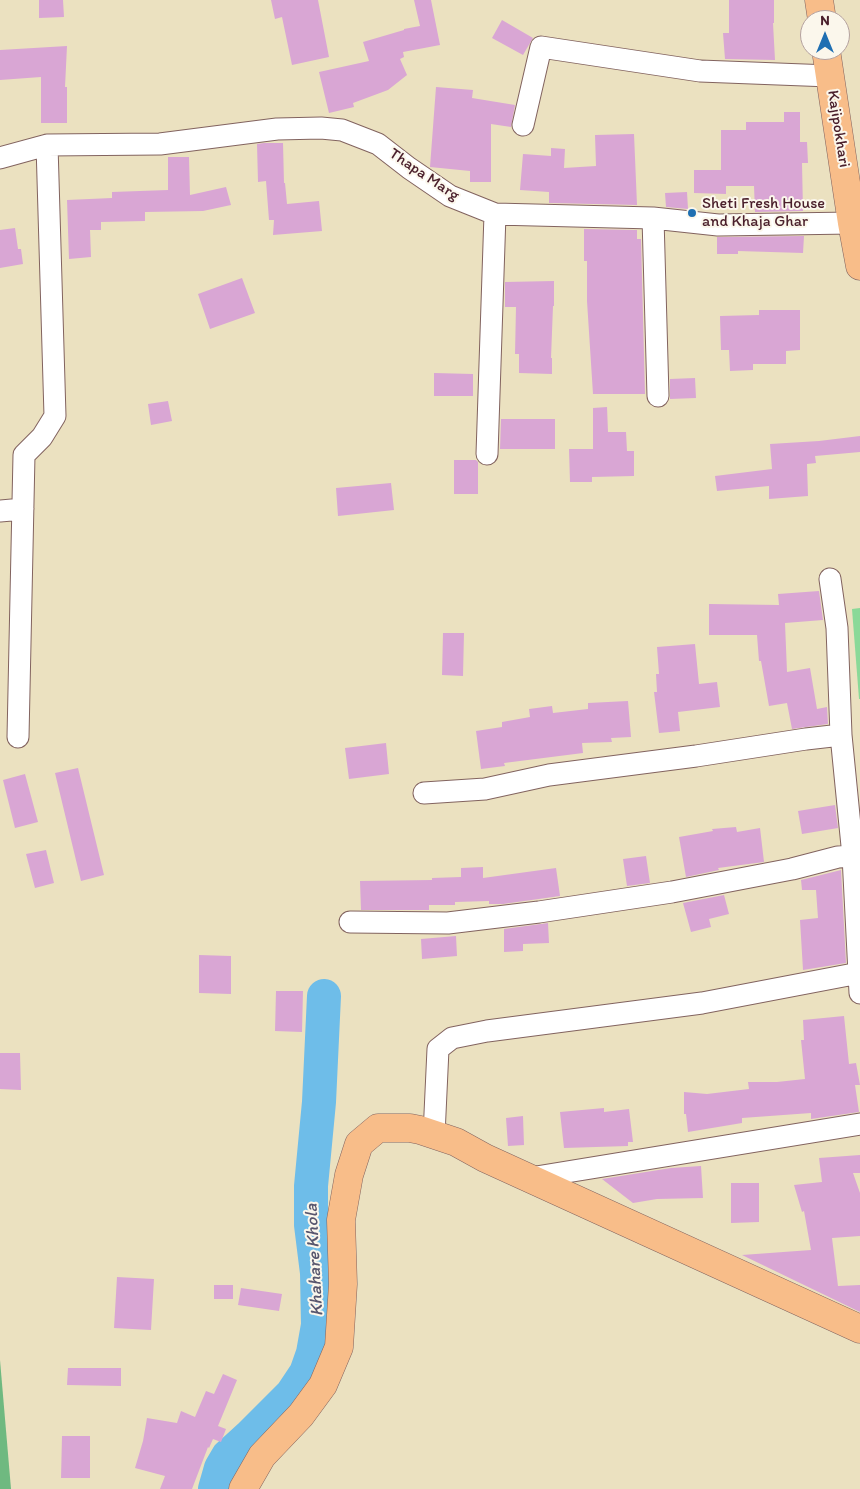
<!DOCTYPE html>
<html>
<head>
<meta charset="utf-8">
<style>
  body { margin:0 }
  #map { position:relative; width:860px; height:1489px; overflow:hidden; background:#ebe1c0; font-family:Itim,sans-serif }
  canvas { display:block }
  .north { position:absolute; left:800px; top:10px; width:50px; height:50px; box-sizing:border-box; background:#fbf7ec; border:1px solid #b4a19f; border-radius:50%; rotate:0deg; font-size:14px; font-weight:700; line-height:20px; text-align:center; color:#4a1f2b }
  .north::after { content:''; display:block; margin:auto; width:18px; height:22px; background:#1f6fb2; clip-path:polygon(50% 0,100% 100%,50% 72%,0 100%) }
</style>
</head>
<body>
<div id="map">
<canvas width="860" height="1489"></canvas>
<div class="north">N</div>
</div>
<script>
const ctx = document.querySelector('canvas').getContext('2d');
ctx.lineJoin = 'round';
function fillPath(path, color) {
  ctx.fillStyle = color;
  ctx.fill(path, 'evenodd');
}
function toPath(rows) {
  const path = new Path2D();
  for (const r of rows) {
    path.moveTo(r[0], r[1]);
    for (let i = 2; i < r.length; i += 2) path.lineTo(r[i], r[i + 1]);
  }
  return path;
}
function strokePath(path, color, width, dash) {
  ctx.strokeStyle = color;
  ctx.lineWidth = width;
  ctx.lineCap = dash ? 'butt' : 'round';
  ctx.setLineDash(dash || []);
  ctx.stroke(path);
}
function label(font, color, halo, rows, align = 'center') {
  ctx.font = font + ' Itim,sans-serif';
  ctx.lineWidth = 4;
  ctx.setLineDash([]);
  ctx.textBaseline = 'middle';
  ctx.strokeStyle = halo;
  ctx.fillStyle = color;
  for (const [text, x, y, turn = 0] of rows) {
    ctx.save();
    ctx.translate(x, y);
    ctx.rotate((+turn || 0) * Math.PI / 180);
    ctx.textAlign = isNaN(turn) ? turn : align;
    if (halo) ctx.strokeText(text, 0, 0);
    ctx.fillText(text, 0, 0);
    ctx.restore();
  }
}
const green = toPath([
  [860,608,860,699,859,699,852,609]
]);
const forest = toPath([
  [0,1360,11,1489,0,1489]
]);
const river = toPath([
  [215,1489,221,1468,228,1456,251,1435,292,1394,306,1373,313,1353,318,1325,317,1273,311,1225,311,1186,319,1102,324,996]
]);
const building = toPath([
  [39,0,63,0,64,17,39,18],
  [271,0,318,0,329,57,292,65,282,17,275,19],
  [414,0,431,0,440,45,403,52,404,57,400,59,407,75,388,90,353,103,354,107,329,113,319,72,369,61,363,42,404,30,404,29,420,26],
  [729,0,774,0,774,23,773,23,775,60,725,59,723,33,729,33],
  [502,20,533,38,523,55,492,38],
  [67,46,65,87,67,87,67,123,41,123,41,77,0,80,0,50],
  [436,87,473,90,472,98,515,105,511,127,491,124,491,182,470,182,470,171,430,167],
  [784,112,800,112,800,142,807,142,808,163,802,163,803,211,755,212,754,186,726,186,726,194,694,193,694,170,721,170,721,130,746,130,746,122,784,122],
  [634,134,637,205,549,203,549,192,520,190,523,154,551,156,551,148,565,149,564,168,596,166,595,135],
  [264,143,283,143,284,183,285,183,287,204,319,201,322,231,273,235,274,220,269,220,266,181,258,182,257,144],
  [168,157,189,157,190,195,226,187,231,205,203,211,145,212,145,221,101,222,101,230,90,230,91,257,69,259,67,200,112,198,112,192,168,190],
  [687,192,688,209,666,207,665,193],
  [15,228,18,249,21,249,23,264,0,268,0,230],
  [584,229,637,230,637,239,641,239,645,394,593,394,587,301,587,261,584,261],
  [804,236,803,253,738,251,738,254,717,254,717,237],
  [242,278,255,313,210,329,198,294],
  [554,281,554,306,553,306,551,358,552,358,552,374,519,373,519,354,515,354,516,307,505,307,505,282],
  [759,310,800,310,800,350,786,351,786,364,753,364,753,370,730,371,729,350,721,350,720,316,759,315],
  [434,373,473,374,473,396,434,396],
  [695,378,696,398,670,399,670,379],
  [168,401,172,421,151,425,148,404],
  [607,407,608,432,626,432,627,451,634,451,634,476,592,477,592,482,570,482,569,449,593,449,593,408],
  [501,419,555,419,555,449,500,449],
  [860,436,860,452,815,456,816,463,807,464,808,496,769,499,769,486,717,491,715,476,772,469,770,444,819,441],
  [454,460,476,460,478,462,478,494,454,494],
  [391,483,394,510,338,516,336,488],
  [819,591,823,620,785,623,787,672,810,668,817,709,827,707,828,724,792,729,787,703,769,706,761,661,759,661,757,635,709,635,709,604,779,605,778,594],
  [443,633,464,633,463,676,442,675],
  [695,644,699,684,717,682,720,707,678,712,680,731,659,733,654,692,657,692,656,674,659,674,657,647],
  [628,701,631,737,611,738,612,742,582,743,583,753,504,763,505,766,481,769,476,731,502,727,502,722,530,717,529,709,552,706,553,713,588,709,588,703],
  [386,743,389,774,349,779,345,748],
  [78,768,104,875,81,881,55,773],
  [25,774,38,822,15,828,3,780],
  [835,805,838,828,802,834,798,811],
  [736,827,737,832,760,828,764,862,718,868,719,870,686,877,679,837,713,831,712,829],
  [46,850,54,883,35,888,26,854],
  [646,856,650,883,627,886,623,859],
  [483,867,483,878,556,868,560,896,503,904,489,904,489,901,455,902,455,905,429,905,429,910,361,910,360,881,432,880,432,878,461,877,461,868],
  [841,870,846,963,803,970,800,920,818,918,816,890,802,890,801,880],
  [724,895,729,914,709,919,711,927,691,932,683,903],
  [548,923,549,943,523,944,523,951,504,952,504,929],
  [456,936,457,956,422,959,421,939],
  [199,955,231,956,231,994,199,993],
  [276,991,303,991,302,1032,275,1031],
  [844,1016,849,1064,856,1063,860,1085,855,1085,859,1112,811,1119,811,1113,742,1118,742,1123,688,1132,686,1114,684,1114,684,1092,707,1094,749,1089,748,1082,777,1082,805,1079,801,1040,804,1040,803,1020],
  [0,1053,20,1053,21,1090,0,1089],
  [604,1108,604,1112,629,1109,633,1142,628,1142,628,1146,564,1148,560,1112],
  [523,1116,524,1145,508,1146,506,1118],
  [860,1155,860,1173,853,1173,860,1193,860,1236,832,1238,838,1286,860,1285,860,1312,742,1255,811,1250,804,1211,802,1212,794,1185,822,1182,819,1158],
  [701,1166,703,1198,657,1199,633,1203,602,1179,671,1168],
  [731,1183,759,1183,759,1222,731,1223],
  [117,1277,154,1279,151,1330,114,1328],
  [214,1285,233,1285,233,1299,214,1299],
  [241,1288,282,1294,279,1311,238,1305],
  [68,1368,121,1368,121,1386,67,1385],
  [223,1374,237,1380,218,1426,226,1429,221,1442,213,1439,209,1448,208,1447,192,1489,160,1489,165,1476,135,1468,143,1441,147,1418,177,1423,181,1411,195,1417,206,1391,214,1394],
  [62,1436,90,1436,90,1478,61,1478]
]);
const street = toPath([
  [523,125,541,47,700,71,830,76],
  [0,158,47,145,160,144,277,129,321,128,342,130,378,144,409,168,450,196,495,214,653,218,718,225,852,223],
  [653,218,658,396],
  [487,454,495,214],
  [0,511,23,509],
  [18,737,24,455,42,437,55,416,47,145],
  [424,793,485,789,549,775,696,756,806,739,841,735],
  [853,856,860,993],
  [350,922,448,923,539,912,672,892,792,869,838,857,853,856,841,735,837,628,830,579],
  [434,1135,438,1049,452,1038,487,1031,702,1003,859,973],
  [530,1178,860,1124]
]);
const primary = toPath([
  [819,0,822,20],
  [826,50,852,223,860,266],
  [243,1489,262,1456,301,1415,323,1385,339,1347,343,1284,341,1220,349,1175,359,1144,378,1128,410,1128,420,1130,456,1142,485,1158,860,1329]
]);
const markers = [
  [692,213,5,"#1f6fb2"]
];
const streetNames = [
  ["Kajipokhari",838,129,81],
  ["Thapa Marg",424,175,34]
];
const poiNames = [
  ["Sheti Fresh House",702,204],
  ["and Khaja Ghar",702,222]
];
const waterNames = [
  ["Khahare Khola",315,1260,-93]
];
fillPath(green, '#8ad998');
fillPath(forest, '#6fb980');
strokePath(river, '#6ebde9', 34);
fillPath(building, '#d9a6d4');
strokePath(street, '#82635f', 23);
strokePath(primary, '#82635f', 29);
strokePath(street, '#fff', 21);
strokePath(primary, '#f8bd89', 28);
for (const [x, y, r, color] of markers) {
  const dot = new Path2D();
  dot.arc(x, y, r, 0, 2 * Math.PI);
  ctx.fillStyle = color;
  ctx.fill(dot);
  strokePath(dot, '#fbf7ec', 2);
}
label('16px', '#4a1f2b', '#fbf7ec', streetNames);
label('16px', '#4a1f2b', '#fbf7ec', poiNames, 'left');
label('italic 18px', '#57566e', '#fbf7ec', waterNames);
</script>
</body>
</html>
